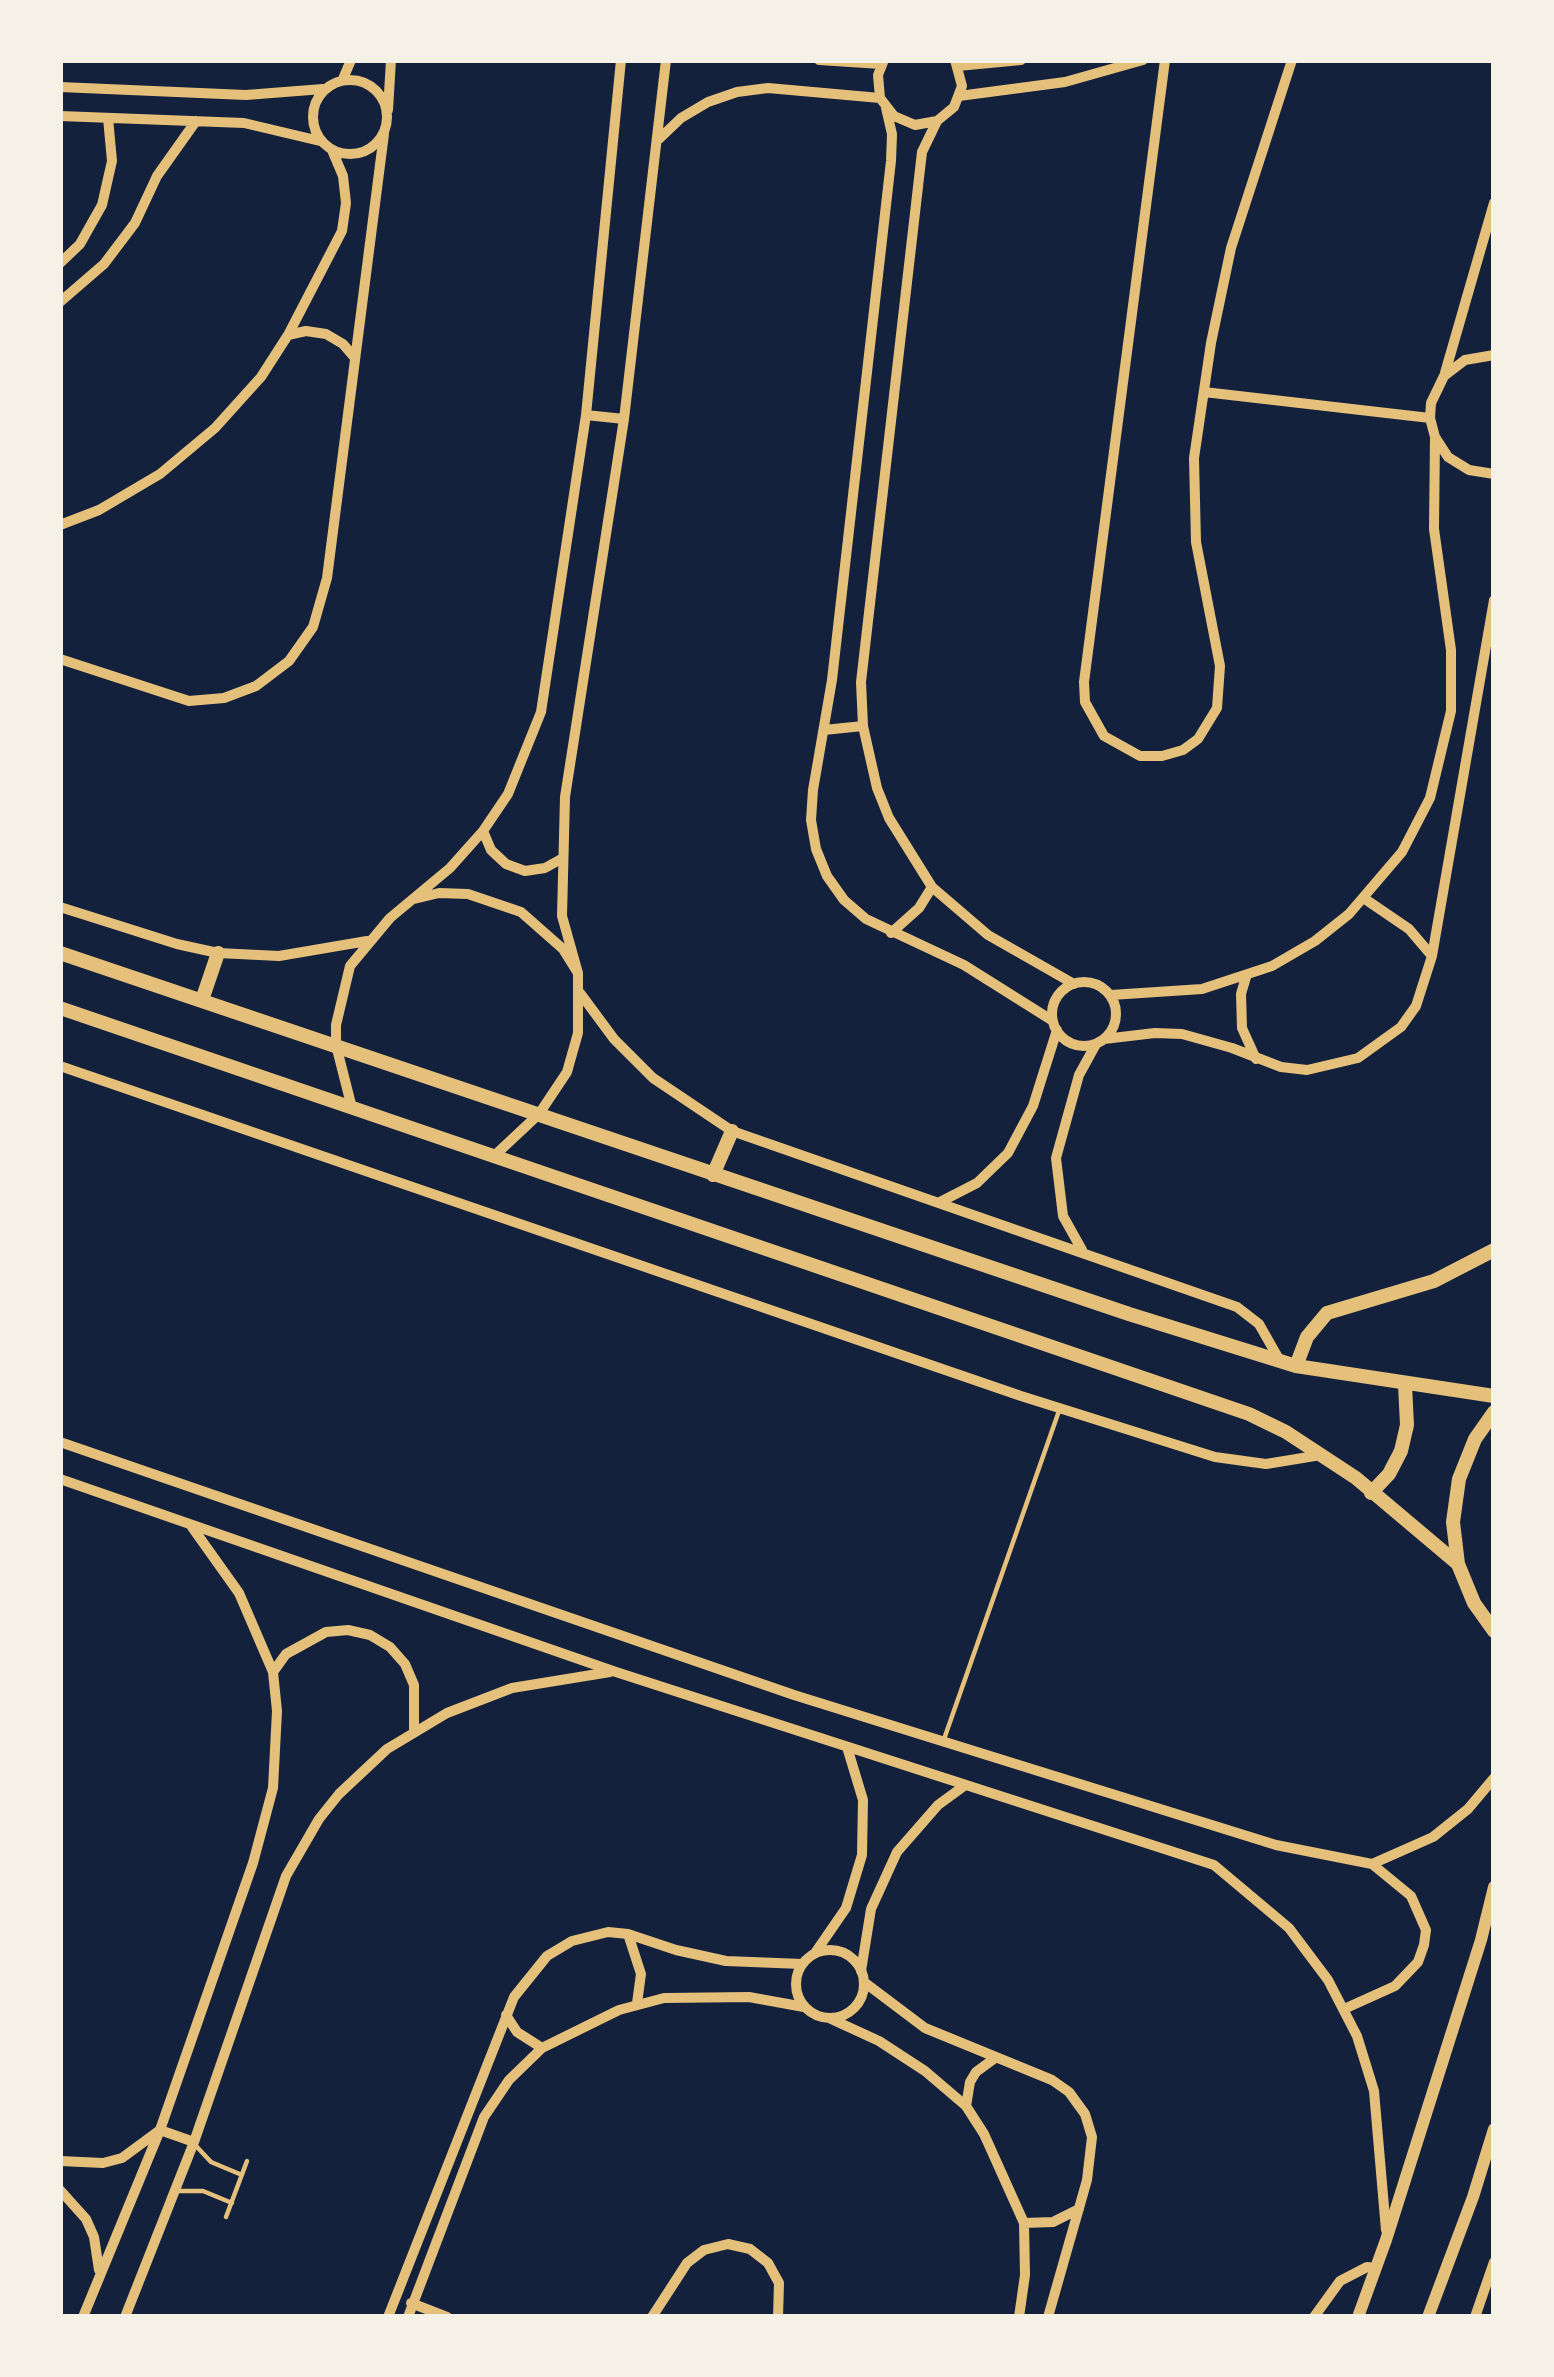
<!DOCTYPE html>
<html>
<head>
<meta charset="utf-8">
<style>
  body { margin:0 }
  #map { position:relative; width:1554px; height:2377px; overflow:hidden; background:#14213d; font-family:Rubik,sans-serif }
  canvas { display:block }
  .frame { position:absolute; inset:0; border:63px solid #f6f1e7; pointer-events:none }
</style>
</head>
<body>
<div id="map">
<canvas width="1554" height="2377"></canvas>
<div class="frame"></div>
</div>
<script>
const ctx = document.querySelector('canvas').getContext('2d');
ctx.lineJoin = 'round';
function toPath(rows) {
  const path = new Path2D();
  for (const r of rows) {
    if (r.length === 3) {
      path.moveTo(r[0] + r[2], r[1]);
      path.arc(r[0], r[1], r[2], 0, 2 * Math.PI);
      continue;
    }
    path.moveTo(r[0], r[1]);
    for (let i = 2; i < r.length; i += 2) path.lineTo(r[i], r[i + 1]);
  }
  return path;
}
function strokePath(path, color, width, dash) {
  ctx.strokeStyle = color;
  ctx.lineWidth = width;
  ctx.lineCap = dash ? 'butt' : 'round';
  ctx.setLineDash(dash || []);
  ctx.stroke(path);
}
const service = toPath([
  [943,1742,1060,1408],
  [197,2147,211,2162,242,2175],
  [176,2191,203,2191,232,2203],
  [226,2217,247,2161]
]);
const minor = toPath([
  [819,60,881,64],
  [884,60,878,75,880,98,894,116,915,125,937,121,954,107,962,86,955,60],
  [1165,60,1084,682,1085,702,1104,736,1140,756,1162,756,1183,750,1198,739,1217,708,1220,666,1196,542,1194,458,1211,343,1231,248,1292,60],
  [958,66,1021,60],
  [343,79,351,60],
  [350,117,37],
  [60,87,246,95,323,89],
  [959,96,1065,82,1143,60],
  [886,108,892,134,891,161,832,680,813,790,811,820,816,849,827,876,844,900,866,919,964,965,1053,1021],
  [388,110,391,60],
  [60,116,244,123,320,141],
  [937,121,922,152,861,682,863,726,877,788,889,818,932,887,988,935,1074,984],
  [659,139,681,118,708,102,737,92,768,88,880,98],
  [60,263,80,244,102,205,112,161,108,118],
  [60,302,104,264,135,223,157,176,196,121],
  [288,335,306,331,326,334,343,344,355,358],
  [1494,355,1465,360,1444,376,1431,403,1430,418,1435,437,1448,457,1469,470,1494,474],
  [1445,373,1494,203],
  [1204,392,1430,418],
  [586,415,624,419],
  [60,525,99,510,160,474,215,428,261,377,288,335,342,231,346,203,343,176,332,150],
  [60,659,189,701,224,698,256,686,289,661,313,627,327,578,384,134],
  [824,730,863,726],
  [483,831,491,850,506,864,525,871,545,868,563,858],
  [414,899,439,893,468,894,521,912,563,949,578,973,578,1033,567,1072,539,1114,493,1157],
  [1365,899,1409,929,1432,956],
  [60,907,177,944,218,953,279,956,367,941],
  [891,933,919,908,932,887],
  [578,973,562,916,565,797,624,419,666,60],
  [1246,977,1241,994,1242,1028,1256,1059],
  [1084,1014,32],
  [580,993,614,1039,653,1078,732,1131,1237,1307,1259,1324,1280,1361],
  [1111,995,1202,989,1272,966,1315,941,1349,914,1402,852,1430,798,1451,711,1451,650,1434,529,1435,437],
  [1104,1039,1155,1033,1182,1034,1232,1048,1281,1067,1307,1070,1358,1058,1401,1027,1416,1006,1432,956,1494,600],
  [60,1066,1021,1396,1215,1457,1266,1464,1321,1455],
  [352,1108,336,1045,336,1025,350,966,390,918,450,868,483,831,508,794,541,712,586,415,621,60],
  [940,1202,977,1183,1008,1153,1033,1106,1057,1030],
  [1082,1250,1063,1216,1056,1158,1079,1075,1096,1044],
  [60,1442,794,1695,1276,1845,1372,1864,1433,1837,1468,1809,1494,1778],
  [60,1479,616,1672,1214,1865,1289,1928,1328,1980,1357,2036,1374,2091,1386,2230],
  [273,1672,286,1654,326,1632,348,1630,370,1635,390,1647,405,1664,414,1685,414,1731],
  [628,1934,641,1974,637,2003],
  [830,1984,34],
  [815,1953,846,1908,862,1855,863,1800,847,1747],
  [861,1971,871,1909,897,1852,938,1805,964,1786],
  [864,1982,925,2028,1052,2080,1069,2092,1085,2114,1092,2137,1087,2180,1048,2317],
  [1344,2009,1395,1986,1418,1962,1424,1945,1426,1930,1411,1896,1372,1864],
  [506,2015,517,2032,542,2048],
  [829,2018,879,2041,925,2071,966,2106,984,2134,1024,2223,1025,2275,1019,2317],
  [966,2106,970,2082,976,2072,995,2058],
  [60,2161,103,2163,122,2158,160,2130,194,2142],
  [60,2190,86,2219,94,2237,99,2270],
  [1024,2223,1053,2222,1079,2209],
  [411,2303,447,2317],
  [83,2317,160,2130,253,1863,273,1788,277,1711,273,1672,239,1593,192,1527],
  [125,2317,194,2142,286,1876,319,1819,339,1794,387,1749,447,1713,512,1688,610,1672],
  [388,2317,514,1997,547,1956,572,1941,608,1932,628,1934,676,1950,726,1961,802,1964],
  [408,2317,484,2117,509,2080,542,2048,619,2010,664,1998,749,1997,804,2007],
  [652,2317,687,2263,704,2250,728,2244,750,2249,768,2263,779,2283,778,2317],
  [1314,2317,1340,2281,1367,2267,1376,2268],
  [1475,2317,1494,2262]
]);
const tertiary = toPath([
  [1358,2317,1386,2240,1481,1940,1494,1887],
  [1428,2317,1473,2197,1494,2129]
]);
const secondary = toPath([
  [60,953,1129,1314,1296,1366,1494,1396],
  [202,1000,218,953],
  [60,1008,1249,1414,1286,1432,1356,1478,1458,1564],
  [713,1175,732,1131],
  [1296,1366,1307,1337,1327,1313,1434,1281,1494,1250],
  [1494,1412,1475,1439,1459,1479,1453,1522,1458,1564,1474,1603,1494,1631],
  [1371,1493,1389,1474,1401,1451,1407,1425,1405,1385]
]);
strokePath(service, '#e5c07b', 4.5);
strokePath(minor, '#e5c07b', 10);
strokePath(tertiary, '#e5c07b', 12);
strokePath(secondary, '#e5c07b', 14);
</script>
</body>
</html>
